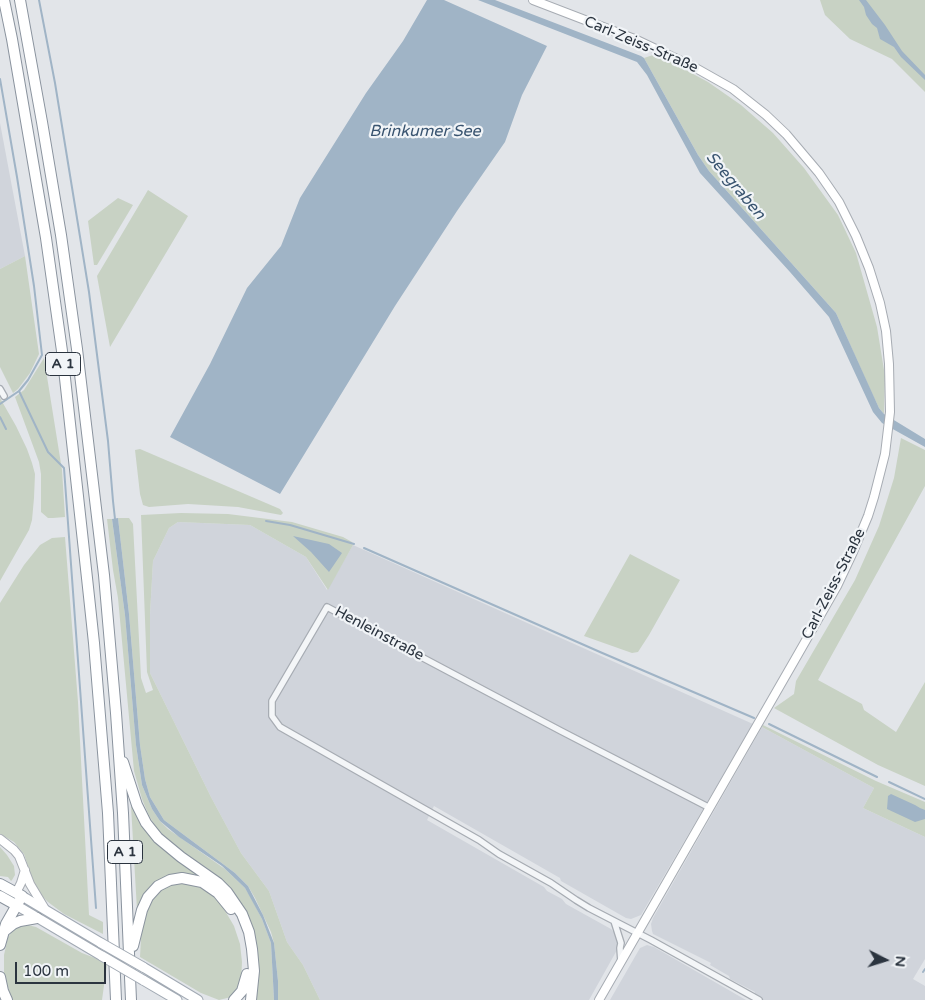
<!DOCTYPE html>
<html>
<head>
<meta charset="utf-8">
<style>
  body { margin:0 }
  #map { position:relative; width:925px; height:1000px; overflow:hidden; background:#e2e5e9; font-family:"Varela Round",sans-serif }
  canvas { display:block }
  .north { position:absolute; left:860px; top:935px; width:50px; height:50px; -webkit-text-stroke:4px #f1f4f7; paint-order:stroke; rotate:95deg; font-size:14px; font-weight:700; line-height:20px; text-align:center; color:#2b343f }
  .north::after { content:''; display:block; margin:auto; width:18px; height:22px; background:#2b343f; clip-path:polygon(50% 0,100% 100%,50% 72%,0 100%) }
  .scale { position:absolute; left:15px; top:962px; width:91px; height:22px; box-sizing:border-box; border:2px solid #2b343f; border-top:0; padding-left:6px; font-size:15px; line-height:18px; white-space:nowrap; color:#2b343f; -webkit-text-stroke:4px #f1f4f7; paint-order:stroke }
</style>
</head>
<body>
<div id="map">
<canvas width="925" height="1000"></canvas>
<div class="north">N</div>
<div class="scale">100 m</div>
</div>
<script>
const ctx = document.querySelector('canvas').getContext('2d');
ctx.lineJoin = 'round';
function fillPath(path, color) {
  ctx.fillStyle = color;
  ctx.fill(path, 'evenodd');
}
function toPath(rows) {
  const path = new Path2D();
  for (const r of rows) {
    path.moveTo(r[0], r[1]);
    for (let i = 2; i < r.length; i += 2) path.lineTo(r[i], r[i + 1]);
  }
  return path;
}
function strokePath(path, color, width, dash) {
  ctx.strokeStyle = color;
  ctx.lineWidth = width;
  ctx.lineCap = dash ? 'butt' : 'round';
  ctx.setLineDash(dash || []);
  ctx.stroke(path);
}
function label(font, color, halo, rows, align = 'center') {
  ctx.font = font + ' "Varela Round",sans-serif';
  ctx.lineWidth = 4.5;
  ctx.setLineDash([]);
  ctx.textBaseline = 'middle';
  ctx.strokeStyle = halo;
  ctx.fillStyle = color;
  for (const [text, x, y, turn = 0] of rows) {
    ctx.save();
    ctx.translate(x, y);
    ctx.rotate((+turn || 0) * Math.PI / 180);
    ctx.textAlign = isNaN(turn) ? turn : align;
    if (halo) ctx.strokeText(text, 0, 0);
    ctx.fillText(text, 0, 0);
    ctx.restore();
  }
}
const built = toPath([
  [0,123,25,256,0,269],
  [178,522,250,525,306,557,327,590,353,545,753,724,641,915,631,919,626,918,561,881,560,878,434,806,427,820,544,887,547,891,562,899,566,904,611,929,616,934,618,943,617,950,589,1000,320,1000,303,965,287,942,269,891,241,853,211,797,150,673,150,614,153,561,169,528],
  [762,727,874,788,863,808,925,837,925,959,913,979,925,986,925,1000,751,1000,755,992,730,979,729,976,710,965,711,963,653,934,652,931,651,924,653,918],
  [647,945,654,947,746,1000,610,1000,640,948]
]);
const green = toPath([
  [820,0,925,0,925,92,892,59,850,39,825,15],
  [656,54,708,82,741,105,773,133,804,168,838,215,856,253,877,327,885,376,884,414,879,408,870,389,836,313,709,171,698,155,644,58],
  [148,190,188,216,110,347,97,276],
  [118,198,133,205,97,265,94,265,88,221],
  [25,256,39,354,30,373,18,389,13,393,0,367,0,269],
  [44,358,62,470,65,517,53,518,48,518,41,512,41,474,39,462,15,397,24,390],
  [0,398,16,426,27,449,32,463,35,474,34,498,32,520,29,530,0,581],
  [901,438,925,450,925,486,818,680,862,704,864,710,896,732,925,682,925,786,878,765,774,708,794,694,796,681,855,580,879,526,894,478],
  [140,449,280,509,283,513,281,515,238,507,188,504,149,507,143,505,140,494,135,450],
  [181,513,228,514,292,522,343,537,352,542,353,545,328,590,306,557,250,525,178,522,169,528,153,561,150,614,150,673,211,797,241,853,269,891,287,942,303,965,320,1000,278,1000,278,981,274,943,271,932,255,898,248,886,235,873,164,820,150,797,145,779,140,745,129,614,118,518,129,518,133,524,141,678,146,693,153,690,147,672,141,515],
  [107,519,112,519,125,615,136,745,142,785,152,809,160,821,168,829,225,869,245,888,251,898,262,919,271,943,274,1000,256,1000,258,956,219,878,207,868,178,849,158,830,149,816,142,799,134,771,118,598,113,570],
  [65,537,78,702,89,915,103,922,103,934,64,914,48,902,39,893,32,879,24,854,14,842,0,834,0,603,24,565,40,545,52,538],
  [630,554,680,580,649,635,638,652,632,653,584,636],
  [763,725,876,781,925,802,925,837,863,808,874,788,762,727],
  [131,806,153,840,203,876,191,874,174,874,159,880,151,887,137,910],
  [0,847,7,855,14,866,15,875,12,880,11,881,8,877,0,876],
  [193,883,217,897,234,926,240,944,242,962,241,982,231,997,219,1000,201,993,140,957,142,919,149,901,167,885],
  [28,925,36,927,82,953,95,958,107,964,102,1000,12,1000,4,974,4,955,8,937,14,929,22,926]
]);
const water = toPath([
  [427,0,444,0,547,46,522,95,505,142,457,211,395,306,280,494,170,437,210,364,247,288,281,246,300,198,366,93,403,41],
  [478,0,495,0,641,56,644,58,698,155,709,171,836,313,879,408,884,414,925,439,925,447,882,423,873,412,829,317,790,272,700,173,647,75,637,62],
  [859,0,866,0,885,25,902,51,925,75,925,80,901,57,894,47,880,39,877,28,872,24,866,15,864,7],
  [118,518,129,614,140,745,145,779,150,797,164,820,235,873,248,886,263,915,274,943,278,981,278,1000,274,1000,271,943,262,919,245,888,222,866,179,837,160,821,152,809,142,785,136,745,125,615,112,519],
  [293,536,329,544,342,553,329,572,311,552],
  [891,794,915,805,920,808,925,810,925,819,915,822,887,809,888,796]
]);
const stream = toPath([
  [39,0,55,83,89,292,108,441,113,501,115,519],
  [0,79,17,177,34,286,42,355,28,380,19,391,0,404],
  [19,391,48,452,64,468,96,908],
  [0,417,6,429],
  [266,521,290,525,354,544],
  [364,548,600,652,754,718],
  [769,724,877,777],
  [889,782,925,799],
  [923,972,925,969]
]);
const street = toPath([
  [0,389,4,396],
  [710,808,561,731,327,607,272,701,272,716,280,727,479,840,499,854,551,883,576,900,589,908,651,940,759,1000],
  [614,921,621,943,620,948,621,962]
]);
const secondary = toPath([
  [533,0,637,40,694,67,733,89,766,115,786,134,819,173,839,202,856,236,869,268,880,303,886,331,889,364,890,412,885,454,874,497,868,516,853,552,837,586,797,656,599,1000],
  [0,839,14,850,19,856,30,884,45,909],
  [16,893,21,883,25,870]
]);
const primary = toPath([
  [22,896,101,943],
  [16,905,102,956],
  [143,967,198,1000],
  [143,980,177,1000]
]);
const highway = toPath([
  [4,0,12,39,46,238,62,351,87,578,94,643,108,813,116,1000],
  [20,0,42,122,61,235,77,349,104,575,116,713,123,813,131,1000],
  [123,762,137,805,146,823,158,838,181,857,218,883,227,892,242,914,249,932,252,949,254,971,251,1000],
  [0,884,22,896,6,924,0,945],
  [0,896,16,905],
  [3,932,13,924,20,921,37,918],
  [133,946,142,910,148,897,158,886,170,880,182,878,202,882,218,893,231,909],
  [0,977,3,991,7,1000],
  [234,1000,242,991,247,974]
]);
const primaryBridge = toPath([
  [101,943,143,967],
  [102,956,143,980]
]);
const shields = [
  [63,364,35],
  [125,852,35]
];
const shieldNames = [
  ["A 1",63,364],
  ["A 1",125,852]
];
const streetNames = [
  ["Carl-Zeiss-Straße",641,45,23],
  ["Carl-Zeiss-Straße",834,584,-63],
  ["Henleinstraße",379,634,28]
];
const waterNames = [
  ["Brinkumer See",425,132],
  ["Seegraben",735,186,50]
];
fillPath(built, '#d0d4db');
fillPath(green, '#c8d2c4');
fillPath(water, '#a0b4c6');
strokePath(stream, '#a0b4c6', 2);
strokePath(street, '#a7acb3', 8);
strokePath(secondary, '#a7acb3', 10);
strokePath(primary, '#a2aab4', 11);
strokePath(highway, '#8a939e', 12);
strokePath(street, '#f4f6f8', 5.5);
strokePath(secondary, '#fff', 8);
strokePath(primary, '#fff', 9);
strokePath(highway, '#fff', 10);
strokePath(primaryBridge, '#a2aab4', 11, []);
strokePath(primaryBridge, '#fff', 9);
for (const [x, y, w] of shields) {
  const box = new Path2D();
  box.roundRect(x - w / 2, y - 11.5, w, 23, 4);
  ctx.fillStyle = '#f1f4f7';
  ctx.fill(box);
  strokePath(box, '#2b343f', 1);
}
label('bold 14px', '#2b343f', null, shieldNames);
label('15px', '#2b343f', '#f1f4f7', streetNames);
label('italic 16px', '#395470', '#f1f4f7', waterNames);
</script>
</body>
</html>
